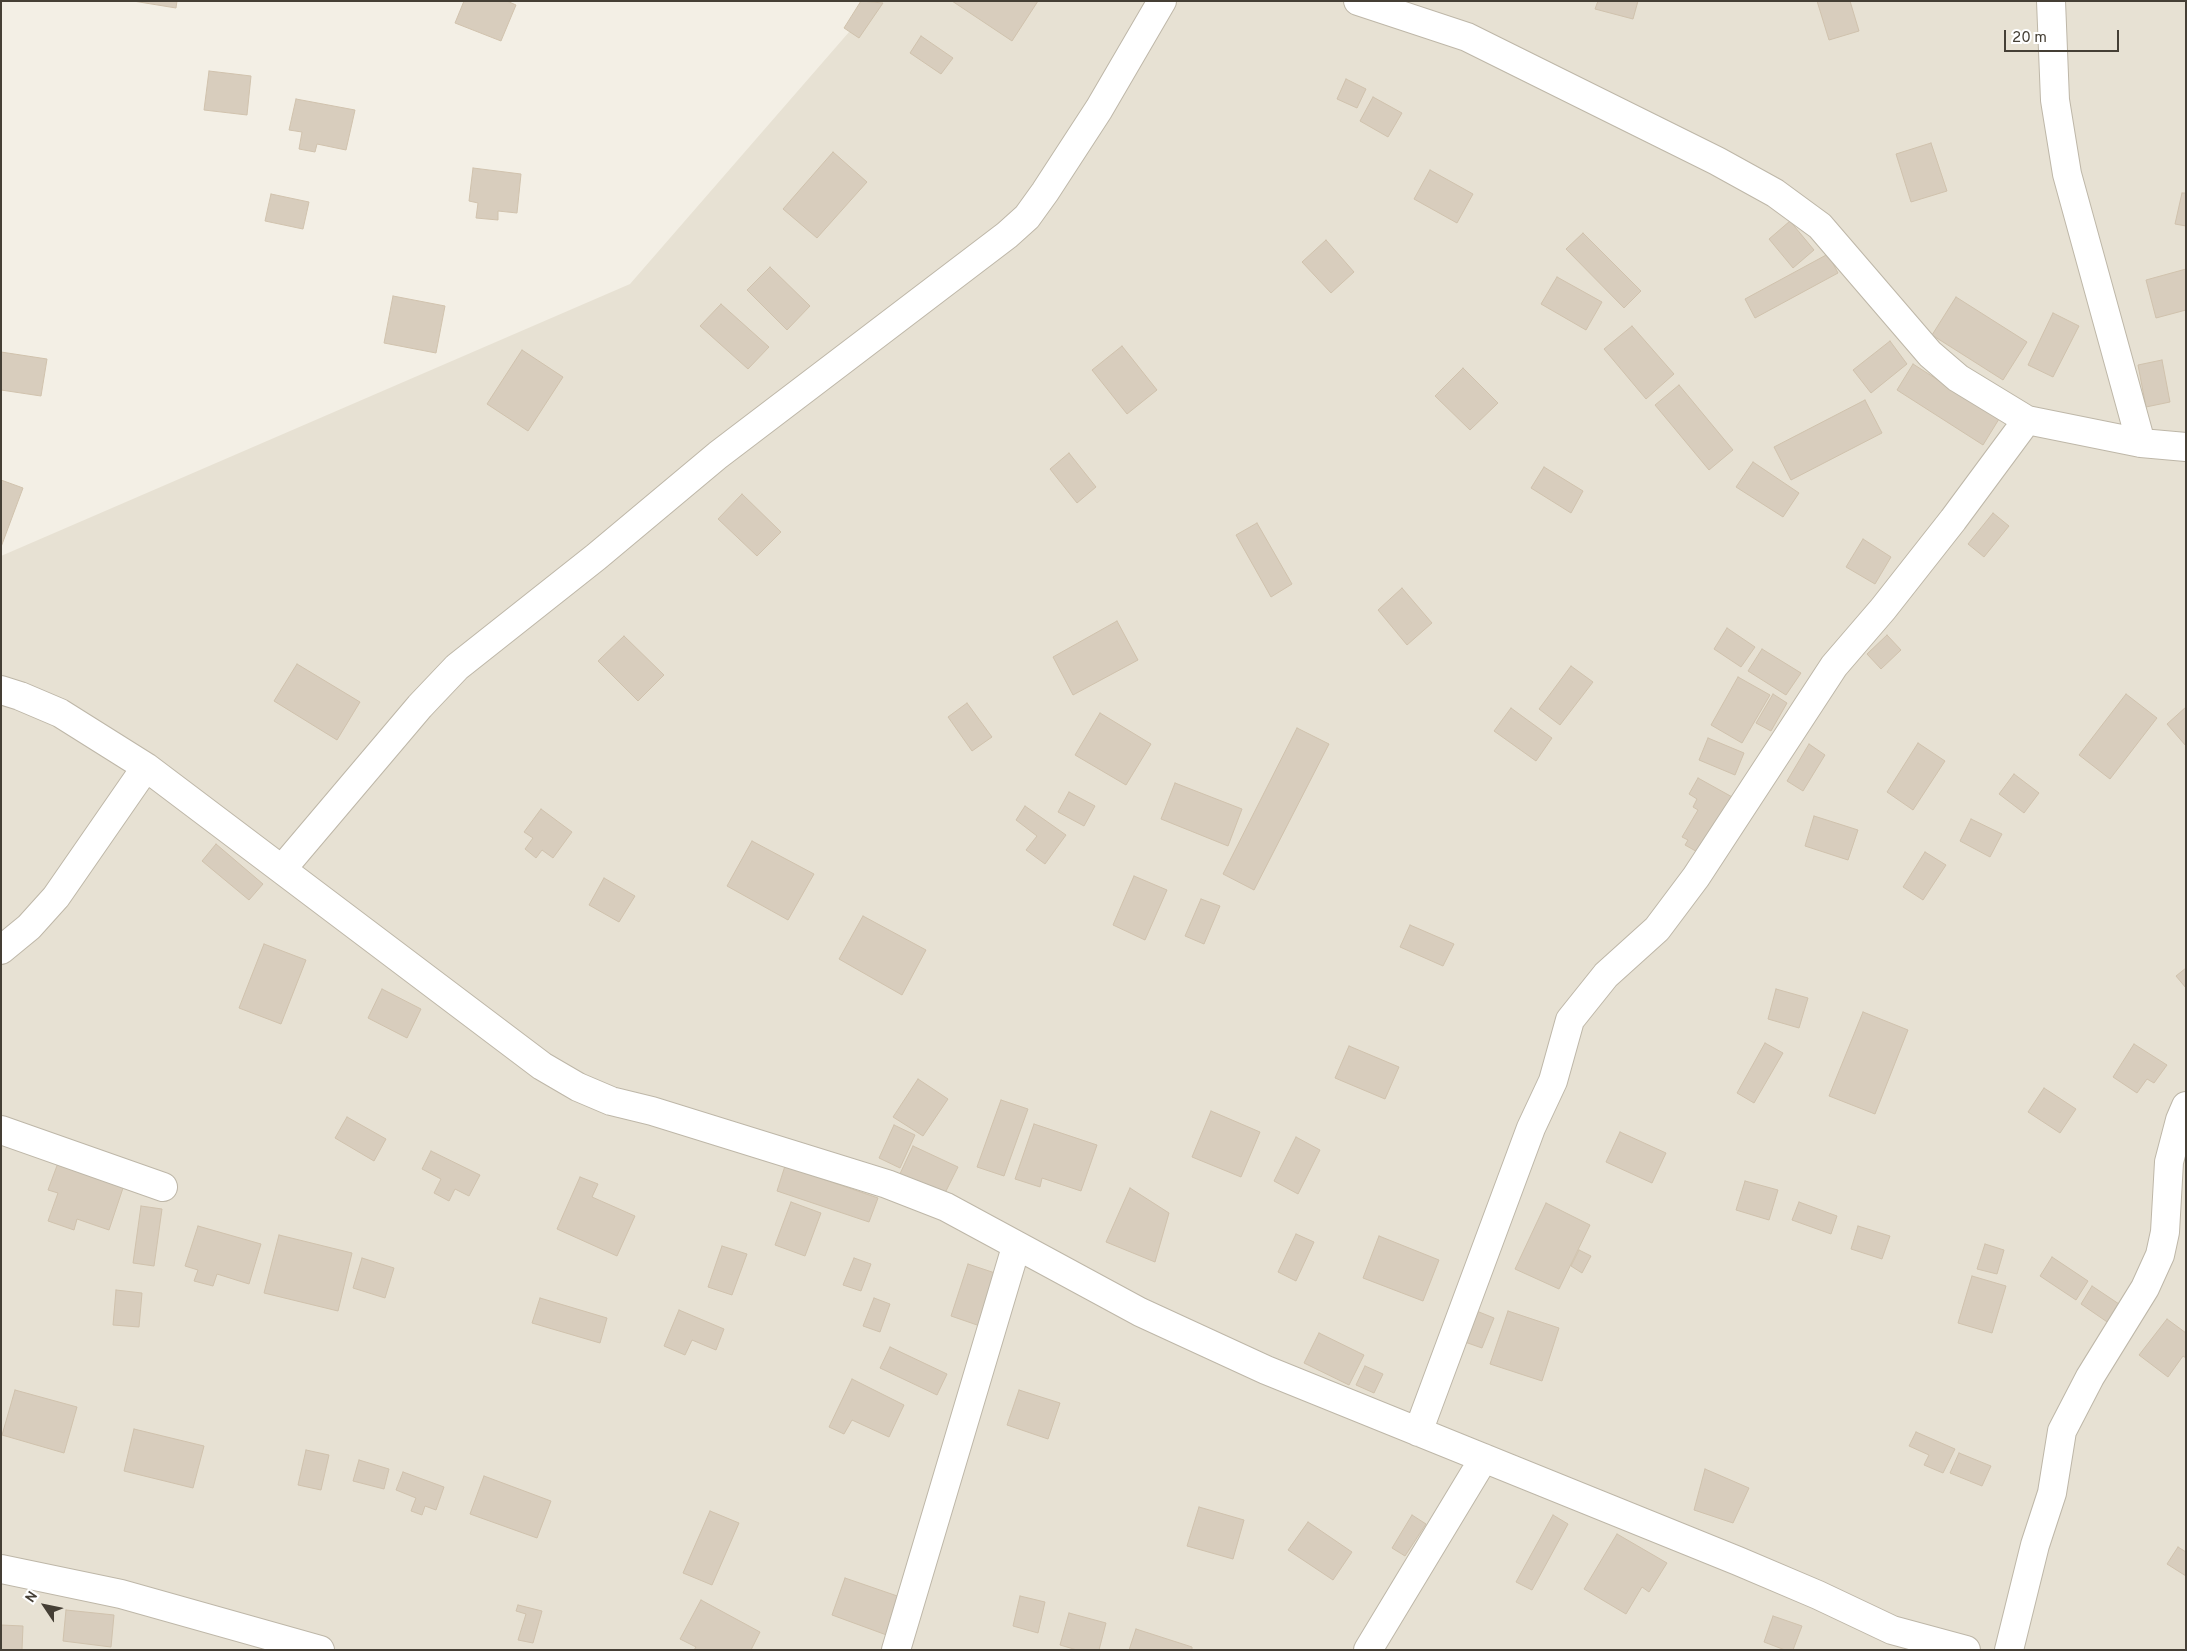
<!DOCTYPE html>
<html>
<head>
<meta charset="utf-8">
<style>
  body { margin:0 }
  #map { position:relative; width:2187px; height:1651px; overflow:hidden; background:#f3efe5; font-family:Overpass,sans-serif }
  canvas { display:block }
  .frame { position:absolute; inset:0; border:2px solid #453f35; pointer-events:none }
  .north { position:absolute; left:20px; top:1581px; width:50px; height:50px; -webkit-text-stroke:4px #fff; paint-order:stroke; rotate:304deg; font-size:14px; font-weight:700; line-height:20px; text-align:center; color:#453f35 }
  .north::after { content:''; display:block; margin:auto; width:18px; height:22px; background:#453f35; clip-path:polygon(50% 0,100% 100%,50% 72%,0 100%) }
  .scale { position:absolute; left:2004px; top:30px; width:115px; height:22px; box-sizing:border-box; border:2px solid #453f35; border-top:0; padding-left:6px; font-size:15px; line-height:18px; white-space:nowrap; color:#453f35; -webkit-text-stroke:4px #fff; paint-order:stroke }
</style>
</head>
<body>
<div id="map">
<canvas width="2187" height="1651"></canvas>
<div class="frame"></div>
<div class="north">N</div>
<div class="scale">20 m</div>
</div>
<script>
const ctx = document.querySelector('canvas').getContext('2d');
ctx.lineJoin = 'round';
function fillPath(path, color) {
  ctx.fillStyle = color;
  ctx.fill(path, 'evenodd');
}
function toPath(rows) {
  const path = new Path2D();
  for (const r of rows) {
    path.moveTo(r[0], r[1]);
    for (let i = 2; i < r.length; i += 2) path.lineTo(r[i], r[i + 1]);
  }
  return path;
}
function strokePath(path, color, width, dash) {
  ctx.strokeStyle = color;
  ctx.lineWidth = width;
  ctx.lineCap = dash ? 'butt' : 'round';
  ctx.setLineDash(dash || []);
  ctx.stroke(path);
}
const residential = toPath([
  [876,1,2186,1,2186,1650,1,1650,1,556,630,284]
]);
const building = toPath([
  [133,1,177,1,176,8,133,1],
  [464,1,507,1,516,5,501,41,455,23,464,1],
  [861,1,883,3,859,38,844,28,861,1],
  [952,1,1038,1,1012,41,952,1],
  [1598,1,1638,1,1633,19,1595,9,1598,1],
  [1817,1,1850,1,1859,31,1829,40,1817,1],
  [921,36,953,58,941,74,910,53,921,36],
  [209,71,251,76,247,115,204,110,209,71],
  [1346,79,1366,89,1357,108,1337,99,1346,79],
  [1373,97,1402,113,1388,137,1360,121,1373,97],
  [296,99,355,110,346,150,317,144,315,152,299,149,302,132,289,130,296,99],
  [1931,143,1947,191,1911,202,1896,154,1931,143],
  [833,152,867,182,817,238,783,209,833,152],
  [473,168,521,174,517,213,498,211,498,220,476,218,478,203,469,201,473,168],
  [1430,170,1473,194,1457,223,1414,199,1430,170],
  [2182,193,2186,193,2186,226,2175,224,2182,193],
  [271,194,309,202,303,229,265,221,271,194],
  [1790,221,1814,250,1793,268,1769,239,1790,221],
  [1583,233,1641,291,1624,308,1566,249,1583,233],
  [1326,240,1354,272,1331,293,1302,262,1326,240],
  [1828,254,1838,273,1755,318,1745,299,1828,254],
  [770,267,810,306,787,330,747,290,770,267],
  [2186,269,2186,310,2156,318,2146,280,2186,269],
  [1557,277,1602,302,1586,330,1541,304,1557,277],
  [393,296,445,306,436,353,384,343,393,296],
  [1956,297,2027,342,2003,380,1932,335,1956,297],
  [721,304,769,347,748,369,700,326,721,304],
  [2053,313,2079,326,2053,377,2028,365,2053,313],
  [1632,326,1674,374,1646,399,1604,349,1632,326],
  [1890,341,1907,364,1871,393,1853,370,1890,341],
  [1122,346,1157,390,1127,414,1092,370,1122,346],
  [522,350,563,377,528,431,487,404,522,350],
  [1,352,47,359,41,396,1,390,1,352],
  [2162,360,2170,402,2146,407,2138,365,2162,360],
  [1913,364,1999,419,1983,445,1897,390,1913,364],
  [1463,368,1498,403,1470,430,1435,396,1463,368],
  [1679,385,1733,450,1709,470,1655,405,1679,385],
  [1865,400,1882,433,1791,480,1774,447,1865,400],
  [1069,453,1096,487,1077,503,1050,469,1069,453],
  [1753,462,1799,493,1783,517,1736,487,1753,462],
  [1544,467,1583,491,1571,513,1531,488,1544,467],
  [1,480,23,488,1,547,1,480],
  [742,494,781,532,757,556,718,519,742,494],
  [1993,513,2009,526,1984,557,1968,544,1993,513],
  [1257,523,1292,584,1271,597,1236,535,1257,523],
  [1863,539,1891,557,1875,584,1846,567,1863,539],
  [1402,588,1432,623,1407,645,1378,610,1402,588],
  [1117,621,1138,660,1073,695,1053,657,1117,621],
  [1727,628,1755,647,1741,667,1714,649,1727,628],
  [1887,635,1901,650,1881,669,1867,654,1887,635],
  [624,636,664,675,638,701,598,661,624,636],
  [1762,649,1801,673,1786,695,1748,671,1762,649],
  [297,664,360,702,337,740,274,701,297,664],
  [1571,666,1593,682,1560,725,1539,709,1571,666],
  [1738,677,1770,695,1742,743,1711,725,1738,677],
  [1773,694,1787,703,1771,731,1756,723,1773,694],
  [2126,694,2157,718,2110,779,2079,755,2126,694],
  [967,703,992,737,972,751,948,717,967,703],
  [2186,707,2186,746,2167,724,2186,707],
  [1511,708,1552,738,1536,761,1494,731,1511,708],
  [1100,713,1151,744,1126,785,1075,755,1100,713],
  [1297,728,1329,744,1254,890,1223,874,1297,728],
  [1708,738,1744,753,1735,775,1699,760,1708,738],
  [1918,743,1945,761,1913,810,1887,792,1918,743],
  [1809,744,1825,755,1803,791,1787,781,1809,744],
  [2014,774,2039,793,2024,813,1999,794,2014,774],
  [1698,778,1734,798,1701,854,1685,845,1688,840,1682,837,1698,810,1693,807,1697,799,1689,794,1698,778],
  [1175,783,1242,809,1228,846,1161,819,1175,783],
  [1069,792,1095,806,1084,826,1058,812,1069,792],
  [1025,806,1066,835,1045,864,1026,850,1037,836,1016,820,1025,806],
  [541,809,572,832,553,858,542,850,536,858,525,849,533,838,524,832,541,809],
  [1814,816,1858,830,1848,860,1805,846,1814,816],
  [1971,819,2002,834,1990,857,1960,841,1971,819],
  [752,841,814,874,788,920,727,886,752,841],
  [216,844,263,884,249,900,202,861,216,844],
  [1925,852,1946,865,1923,900,1903,887,1925,852],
  [1134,876,1167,890,1145,940,1113,925,1134,876],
  [604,878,635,896,619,922,589,905,604,878],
  [1201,899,1220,906,1204,944,1185,936,1201,899],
  [863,916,926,950,902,995,839,959,863,916],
  [1410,925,1454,944,1443,966,1400,947,1410,925],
  [264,944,306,960,281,1024,239,1008,264,944],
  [2186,968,2186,988,2176,976,2186,968],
  [382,989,421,1009,407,1038,368,1018,382,989],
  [1776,989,1808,998,1799,1028,1768,1019,1776,989],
  [1863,1012,1908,1030,1875,1114,1829,1096,1863,1012],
  [1765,1043,1783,1053,1754,1103,1737,1093,1765,1043],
  [2134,1044,2167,1065,2154,1083,2147,1079,2137,1093,2113,1077,2134,1044],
  [1349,1046,1399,1067,1385,1099,1335,1078,1349,1046],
  [918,1079,948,1099,923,1136,893,1117,918,1079],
  [2044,1088,2076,1109,2060,1133,2028,1112,2044,1088],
  [1001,1100,1028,1109,1004,1176,977,1167,1001,1100],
  [1211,1111,1260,1132,1241,1177,1192,1157,1211,1111],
  [347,1117,386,1139,374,1161,335,1138,347,1117],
  [1034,1124,1097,1145,1081,1191,1042,1178,1040,1187,1015,1179,1034,1124],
  [894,1125,915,1135,900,1168,879,1158,894,1125],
  [1620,1132,1666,1153,1652,1183,1606,1162,1620,1132],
  [1296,1137,1320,1150,1298,1194,1274,1181,1296,1137],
  [913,1146,958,1167,942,1199,898,1178,913,1146],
  [431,1151,480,1175,469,1196,455,1189,449,1201,434,1193,441,1179,422,1169,431,1151],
  [58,1163,124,1185,109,1230,77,1219,74,1230,48,1221,58,1193,48,1190,58,1163],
  [785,1166,878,1198,869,1222,777,1191,785,1166],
  [580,1177,598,1184,592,1197,635,1216,617,1256,557,1229,580,1177],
  [1745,1181,1778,1190,1769,1220,1736,1210,1745,1181],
  [1130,1188,1169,1213,1155,1262,1106,1242,1130,1188],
  [791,1202,821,1213,805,1256,775,1245,791,1202],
  [1799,1202,1837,1216,1831,1234,1792,1220,1799,1202],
  [1546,1203,1590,1225,1559,1289,1515,1269,1546,1203],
  [141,1206,162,1209,154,1266,133,1263,141,1206],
  [198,1226,261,1244,249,1284,217,1274,213,1286,194,1281,198,1270,185,1266,198,1226],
  [1858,1226,1890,1236,1882,1259,1851,1249,1858,1226],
  [1296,1234,1314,1242,1296,1281,1278,1272,1296,1234],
  [279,1235,352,1253,338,1311,264,1293,279,1235],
  [1379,1236,1439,1260,1423,1301,1363,1278,1379,1236],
  [1985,1244,2004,1250,1997,1274,1977,1269,1985,1244],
  [722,1246,747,1254,732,1295,708,1287,722,1246],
  [1579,1250,1591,1256,1582,1273,1571,1266,1579,1250],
  [2052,1257,2088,1281,2076,1300,2040,1276,2052,1257],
  [362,1258,394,1268,385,1298,353,1288,362,1258],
  [854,1258,871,1264,861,1291,843,1285,854,1258],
  [968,1264,998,1274,980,1326,951,1316,968,1264],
  [1972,1276,2006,1286,1992,1333,1958,1323,1972,1276],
  [2092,1286,2128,1310,2116,1328,2081,1304,2092,1286],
  [116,1290,142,1293,139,1327,113,1325,116,1290],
  [540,1298,607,1318,600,1343,532,1323,540,1298],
  [874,1298,890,1304,880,1332,863,1326,874,1298],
  [679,1310,724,1329,716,1350,692,1340,685,1355,664,1346,679,1310],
  [1474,1310,1494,1318,1482,1348,1462,1341,1474,1310],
  [1508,1311,1559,1328,1542,1381,1490,1364,1508,1311],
  [2167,1319,2186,1333,2186,1358,2183,1356,2168,1377,2139,1355,2167,1319],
  [1319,1333,1364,1355,1349,1385,1304,1363,1319,1333],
  [890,1347,947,1374,937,1395,880,1368,890,1347],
  [1365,1366,1383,1374,1374,1393,1356,1385,1365,1366],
  [852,1379,904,1405,889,1437,852,1420,844,1434,829,1427,852,1379],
  [15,1390,77,1407,64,1453,2,1435,15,1390],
  [1019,1390,1060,1403,1048,1439,1007,1425,1019,1390],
  [134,1429,204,1446,193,1488,124,1471,134,1429],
  [1916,1432,1955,1449,1943,1473,1924,1465,1929,1455,1909,1446,1916,1432],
  [306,1450,329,1455,321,1490,298,1485,306,1450],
  [1959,1453,1991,1466,1982,1486,1950,1473,1959,1453],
  [359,1460,389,1469,384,1489,353,1481,359,1460],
  [1705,1469,1749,1488,1733,1523,1694,1510,1705,1469],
  [403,1472,444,1487,436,1510,425,1506,422,1515,411,1511,416,1498,396,1490,403,1472],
  [484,1476,551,1501,537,1538,470,1514,484,1476],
  [1199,1507,1244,1520,1233,1559,1187,1546,1199,1507],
  [710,1511,739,1523,712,1585,683,1573,710,1511],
  [1412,1515,1426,1524,1405,1556,1392,1548,1412,1515],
  [1553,1515,1568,1524,1532,1590,1516,1582,1553,1515],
  [1308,1522,1352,1552,1333,1580,1288,1550,1308,1522],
  [1617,1534,1667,1563,1649,1592,1642,1587,1626,1614,1584,1589,1617,1534],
  [2178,1547,2186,1552,2186,1576,2167,1564,2178,1547],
  [845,1578,906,1599,892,1637,832,1615,845,1578],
  [1020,1596,1045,1602,1038,1633,1013,1626,1020,1596],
  [701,1600,760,1632,751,1650,694,1650,696,1647,680,1639,701,1600],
  [518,1605,542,1611,533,1643,518,1640,526,1614,516,1611,518,1605],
  [66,1610,114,1615,111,1647,63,1641,66,1610],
  [1069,1613,1106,1623,1099,1650,1077,1650,1060,1645,1069,1613],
  [1773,1616,1802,1626,1793,1650,1785,1650,1764,1642,1773,1616],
  [1,1625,23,1626,22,1650,1,1650,1,1625],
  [1136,1629,1192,1647,1192,1650,1129,1650,1136,1629]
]);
const minor = toPath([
  [1358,1,1467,37,1717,161,1775,193,1820,226,1930,354,1958,378,2027,420],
  [2051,1,2055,100,2067,174,2141,443],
  [1,690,20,696,60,713,146,767,542,1066,578,1087,611,1101,652,1111,887,1184,946,1207,1140,1312,1266,1370,1738,1561,1818,1595,1892,1630,1966,1650],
  [282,869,420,706,457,667,596,557,718,455,1007,235,1027,217,1045,192,1099,109,1162,1],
  [1,950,29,927,56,897,146,767],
  [1,1130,163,1187],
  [1418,1432,1531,1128,1553,1081,1570,1020,1606,975,1657,929,1696,877,1834,666,1883,609,1953,520,2027,420,2141,443,2186,447],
  [1,1569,121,1594,320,1650],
  [896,1650,1016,1247],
  [1368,1650,1484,1458],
  [2009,1650,2035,1545,2052,1493,2062,1431,2090,1377,2145,1288,2160,1255,2165,1232,2169,1162,2180,1120,2186,1106]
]);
fillPath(residential, '#e7e1d3');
fillPath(building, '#d8cdbd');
strokePath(building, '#d0c2ad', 1);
strokePath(minor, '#beb7a8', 30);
strokePath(minor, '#fff', 28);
</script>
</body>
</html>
